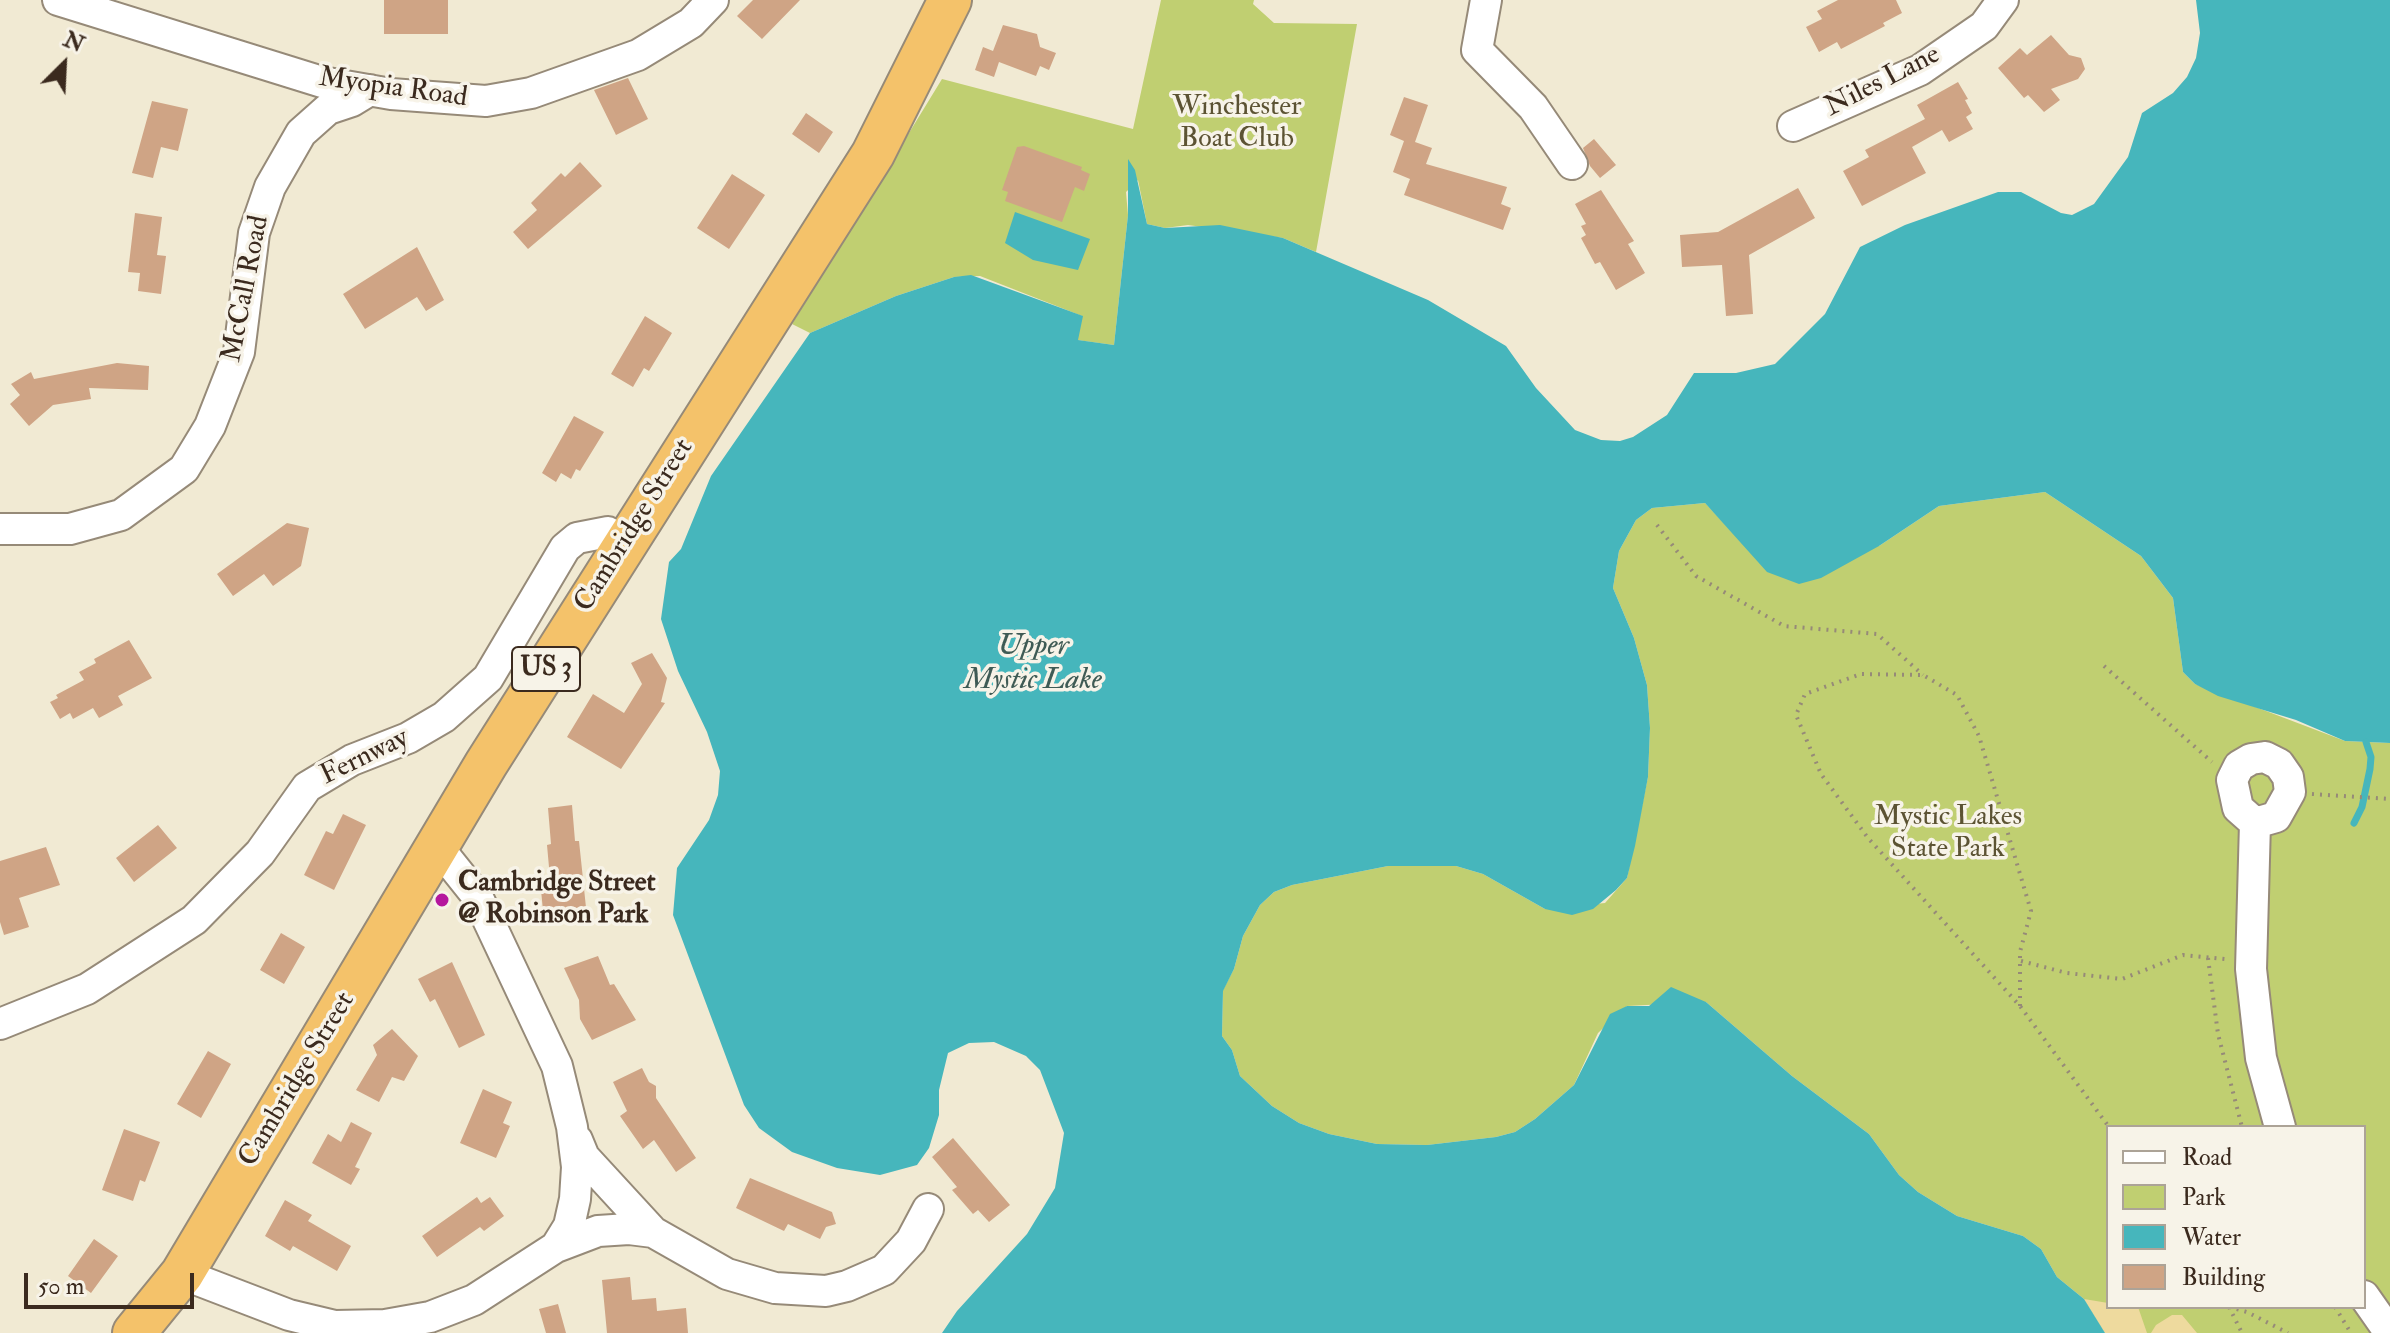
<!DOCTYPE html>
<html>
<head>
<meta charset="utf-8">
<style>
  body { margin:0 }
  #map { position:relative; width:2390px; height:1333px; overflow:hidden; background:#f1ead3; font-family:"IM FELL Double Pica",serif }
  canvas { display:block }
  .legend { position:absolute; left:2106px; top:1125px; width:260px; height:184px; box-sizing:border-box; background:#f7f3e8; border:2px solid #aca397; margin:0; padding:10px 14px; list-style:none; font-size:24px; color:#3b2a1e }
  .legend li { display:flex; align-items:center; gap:16px; height:40px }
  .legend b { width:40px; border:2px solid #aca397 }
  .north { position:absolute; left:24px; top:24px; width:80px; height:80px; -webkit-text-stroke:6px #f7f3e8; paint-order:stroke; rotate:24deg; font-size:22px; font-weight:700; line-height:32px; text-align:center; color:#3b2a1e }
  .north::after { content:''; display:block; margin:auto; width:28px; height:36px; background:#3b2a1e; clip-path:polygon(50% 0,100% 100%,50% 72%,0 100%) }
  .scale { position:absolute; left:24px; top:1273px; width:170px; height:36px; box-sizing:border-box; border:4px solid #3b2a1e; border-top:0; padding-left:10px; font-size:24px; line-height:28px; white-space:nowrap; color:#3b2a1e; -webkit-text-stroke:6px #f7f3e8; paint-order:stroke }
</style>
</head>
<body>
<div id="map">
<canvas width="2390" height="1333"></canvas>
<ul class="legend">
<li><b style="height:10px;background:#fff"></b>Road</li>
<li><b style="height:22px;background:#c0cf71"></b>Park</li>
<li><b style="height:22px;background:#46b6bc"></b>Water</li>
<li><b style="height:22px;background:#cfa485"></b>Building</li>
</ul>
<div class="north">N</div>
<div class="scale">50 m</div>
</div>
<script>
const ctx = document.querySelector('canvas').getContext('2d');
ctx.lineJoin = 'round';
function fillPath(path, color) {
  ctx.fillStyle = color;
  ctx.fill(path, 'evenodd');
}
function toPath(rows) {
  const path = new Path2D();
  for (const r of rows) {
    path.moveTo(r[0], r[1]);
    for (let i = 2; i < r.length; i += 2) path.lineTo(r[i], r[i + 1]);
  }
  return path;
}
function strokePath(path, color, width, dash) {
  ctx.strokeStyle = color;
  ctx.lineWidth = width;
  ctx.lineCap = dash ? 'butt' : 'round';
  ctx.setLineDash(dash || []);
  ctx.stroke(path);
}
function label(font, color, halo, rows, align = 'center') {
  ctx.font = font + ' "IM FELL Double Pica",serif';
  ctx.lineWidth = 7;
  ctx.setLineDash([]);
  ctx.textBaseline = 'middle';
  ctx.strokeStyle = halo;
  ctx.fillStyle = color;
  for (const [text, x, y, turn = 0] of rows) {
    ctx.save();
    ctx.translate(x, y);
    ctx.rotate((+turn || 0) * Math.PI / 180);
    ctx.textAlign = isNaN(turn) ? turn : align;
    if (halo) ctx.strokeText(text, 0, 0);
    ctx.fillText(text, 0, 0);
    ctx.restore();
  }
}
const green = toPath([
  [1161,0,1254,0,1253,4,1274,23,1357,24,1316,252,1283,238,1188,225,1165,228,1147,224,1138,180,1126,192,1128,215,1114,345,1077,340,1082,316,980,276,954,277,896,296,810,333,792,324,942,79,1133,129],
  [2045,492,2141,556,2173,598,2183,672,2195,684,2345,741,2390,743,2390,1333,2105,1333,2084,1299,2057,1277,2041,1249,2023,1236,1957,1216,1918,1192,1899,1175,1869,1134,1792,1076,1706,1002,1627,1006,1598,1033,1574,1085,1535,1119,1515,1132,1496,1137,1427,1145,1377,1144,1329,1134,1299,1123,1272,1106,1240,1076,1232,1050,1222,1036,1223,990,1234,969,1243,936,1260,905,1274,892,1292,885,1388,866,1456,866,1483,874,1545,909,1605,903,1627,878,1648,777,1650,728,1647,685,1634,638,1613,588,1619,551,1636,520,1652,508,1705,503,1735,535,1879,546,1939,506],
  [2108,1127,2364,1127,2364,1307,2108,1307]
]);
const sand = toPath([
  [2084,1299,2108,1303,2108,1307,2138,1307,2147,1333,2105,1333],
  [2172,1315,2182,1315,2197,1333,2151,1333,2156,1325]
]);
const water = toPath([
  [2196,0,2390,0,2390,743,2345,741,2296,720,2218,696,2195,684,2183,672,2173,598,2141,556,2045,492,1939,506,1879,546,1821,578,1799,584,1767,572,1705,503,1652,508,1636,520,1619,551,1613,588,1634,638,1647,685,1650,728,1648,777,1635,846,1627,878,1616,890,1593,909,1572,915,1545,909,1483,874,1456,866,1388,866,1292,885,1274,892,1260,905,1243,936,1234,969,1223,991,1222,1036,1232,1050,1240,1076,1272,1106,1299,1123,1329,1134,1377,1144,1427,1145,1496,1137,1515,1132,1535,1119,1574,1085,1610,1014,1627,1006,1649,1006,1671,987,1706,1002,1792,1076,1869,1134,1899,1175,1918,1192,1957,1216,2023,1236,2041,1249,2057,1277,2084,1299,2105,1333,942,1333,957,1311,1027,1234,1055,1188,1064,1133,1040,1070,1026,1056,994,1042,969,1043,948,1053,939,1090,939,1115,929,1148,917,1165,880,1175,837,1168,792,1152,759,1128,744,1105,673,915,677,868,709,820,718,795,720,771,707,732,678,671,661,619,669,562,681,549,711,476,810,333,896,296,954,277,971,275,1083,316,1078,340,1114,345,1128,215,1128,159,1135,170,1147,224,1165,228,1220,225,1283,238,1428,300,1506,346,1536,388,1575,430,1601,440,1620,441,1633,437,1667,415,1694,373,1736,373,1775,364,1825,314,1860,247,1905,225,1998,192,2021,192,2061,213,2072,215,2094,204,2128,157,2142,113,2173,93,2187,77,2196,58,2200,33],
  [1015,212,1090,239,1078,270,1033,260,1005,243]
]);
const stream = toPath([
  [2354,823,2362,807,2370,769,2371,757,2366,742]
]);
const building = toPath([
  [384,0,448,0,448,34,384,34],
  [753,0,800,0,762,39,737,16],
  [1838,0,1896,0,1902,13,1883,23,1885,26,1841,49,1837,42,1819,52,1806,27,1822,19,1817,11],
  [1003,25,1037,34,1040,47,1056,53,1049,70,1040,66,1036,76,999,62,994,77,975,70,983,47,993,51],
  [2051,35,2069,55,2081,58,2085,69,2078,79,2051,89,2060,100,2044,112,2028,95,2024,98,1998,68,2020,48,2027,55],
  [628,78,648,119,616,135,594,90],
  [1958,82,1968,99,1965,100,1972,113,1966,117,1973,129,1949,142,1942,130,1912,147,1926,173,1862,206,1843,171,1869,157,1865,150,1925,119,1917,105],
  [1404,97,1428,105,1415,142,1432,148,1426,164,1507,187,1501,204,1511,208,1503,230,1404,195,1410,179,1393,172,1404,141,1390,135],
  [152,101,188,109,178,151,161,147,153,178,132,173],
  [806,113,833,132,819,153,792,134],
  [1594,139,1616,165,1600,178,1590,166,1583,148],
  [1024,146,1082,167,1081,170,1090,174,1084,191,1075,187,1062,222,1005,201,1008,192,1002,190,1017,147],
  [580,162,602,186,528,249,513,232,537,210,531,203,561,173,565,177],
  [732,174,765,195,729,249,697,228],
  [1798,188,1815,218,1749,255,1753,314,1726,316,1722,265,1682,267,1680,235,1718,232],
  [1601,190,1634,241,1628,244,1645,273,1616,290,1600,262,1595,264,1581,238,1586,235,1581,226,1586,224,1575,204],
  [135,213,162,217,157,255,166,256,161,294,138,291,140,273,128,272],
  [417,247,444,300,426,311,417,297,365,329,343,294],
  [645,316,672,333,649,371,644,368,633,387,611,374],
  [117,363,149,366,148,390,89,388,91,399,53,405,29,426,10,404,20,395,11,384,31,372,34,379],
  [574,416,604,432,580,471,576,469,571,479,561,473,556,482,542,473],
  [287,523,309,528,301,566,273,586,264,574,233,596,217,574],
  [129,640,152,678,118,696,123,705,99,718,93,708,73,719,70,713,60,719,50,702,58,698,56,695,84,680,79,672,96,663,94,659],
  [652,653,667,678,661,702,665,703,621,769,567,737,593,694,624,713,642,684,631,663],
  [572,805,575,841,579,841,587,917,544,921,541,890,551,889,547,845,551,844,548,808],
  [343,814,366,825,334,890,304,875,326,831,333,834],
  [158,825,177,848,134,882,116,858],
  [46,847,60,885,19,898,29,927,4,935,0,922,0,861],
  [281,933,305,947,284,984,260,970],
  [598,956,610,985,614,984,636,1020,592,1040,580,1019,579,1000,564,968],
  [452,962,485,1035,459,1048,435,999,430,1002,418,979],
  [392,1029,418,1056,404,1081,392,1077,379,1102,356,1090,377,1055,373,1045],
  [208,1051,231,1064,201,1118,177,1104],
  [642,1068,649,1082,656,1086,656,1098,696,1158,676,1172,654,1140,643,1149,620,1116,627,1111,613,1082],
  [483,1089,512,1102,503,1123,510,1126,496,1158,460,1143],
  [351,1122,372,1133,355,1167,360,1169,351,1185,312,1163,328,1134,341,1142],
  [124,1129,160,1142,145,1182,140,1180,133,1201,102,1190],
  [953,1138,1010,1205,989,1222,978,1210,973,1214,952,1190,957,1187,932,1157],
  [750,1178,832,1212,836,1224,826,1227,820,1239,788,1224,784,1231,736,1208],
  [477,1197,481,1203,490,1197,504,1216,484,1231,480,1227,437,1257,422,1236],
  [285,1200,312,1215,308,1221,351,1246,337,1271,293,1246,290,1251,265,1236],
  [94,1239,118,1256,91,1293,68,1276],
  [630,1277,632,1300,656,1298,657,1311,686,1308,688,1333,607,1333,602,1280],
  [558,1304,566,1333,546,1333,539,1309]
]);
const path = toPath([
  [1657,525,1696,576,1784,626,1877,634,1923,675],
  [2104,666,2212,762],
  [2312,794,2390,799],
  [2208,958,2218,1034,2242,1127],
  [2021,961,2067,973,2122,979,2183,955,2225,959],
  [2020,1006,2020,952,2031,911,1979,736,1957,695,1923,675,1861,674,1805,694,1796,715,1821,774,1868,838,2020,1006,2109,1127],
  [2229,1307,2247,1312,2288,1333],
  [2229,1307,2242,1333],
  [2335,1307,2351,1333]
]);
const minor = toPath([
  [58,0,322,82,391,94,486,101,531,93,638,55,691,23,713,0],
  [1486,0,1477,50,1533,107,1572,164],
  [1793,126,1920,70,1984,26,2003,0],
  [0,529,70,529,121,515,184,469,210,426,239,352,254,233,270,187,301,133,328,109,352,101,370,90],
  [2265,757,2279,764,2288,777,2290,792,2276,817,2255,823,2238,808,2232,780,2239,766,2251,759,2265,757],
  [2255,823,2251,969,2261,1058,2280,1127],
  [0,1024,87,989,194,920,260,853,307,787,352,760,408,738,444,717,488,678,565,548,577,538,608,532,624,543],
  [577,1140,584,1157,653,1232],
  [556,1247,598,1231,629,1229,653,1232,727,1274,775,1288,826,1291,847,1286,884,1270,911,1241,928,1209],
  [182,1274,289,1315,335,1326,385,1325,430,1317,474,1300,556,1247,569,1226,575,1199,577,1167,572,1127,557,1066,477,896,437,846],
  [2364,1296,2390,1333]
]);
const highway = toPath([
  [134,1333,182,1274,486,764,873,154,950,0]
]);
const markers = [
  [442,900,8,"#b5179e"]
];
const shields = [
  [546,669,68]
];
const shieldNames = [
  ["US 3",546,669]
];
const streetNames = [
  ["Niles Lane",1883,82,-27],
  ["Myopia Road",393,89,8],
  ["McCall Road",247,289,-79],
  ["Cambridge Street",635,526,-58],
  ["Fernway",365,758,-26],
  ["Cambridge Street",298,1080,-59]
];
const parkNames = [
  ["Winchester",1237,108],
  ["Boat Club",1237,140],
  ["Mystic Lakes",1948,818],
  ["State Park",1948,850]
];
const poiNames = [
  ["Cambridge Street",458,884],
  ["@ Robinson Park",458,916]
];
const waterNames = [
  ["Upper",1033,648],
  ["Mystic Lake",1033,682]
];
fillPath(green, '#c0cf71');
fillPath(sand, '#eeda9e');
fillPath(water, '#46b6bc');
strokePath(stream, '#46b6bc', 7);
fillPath(building, '#cfa485');
strokePath(minor, '#968a78', 34);
strokePath(highway, '#968a78', 46);
strokePath(path, '#968a78', 4, [2, 6]);
strokePath(minor, '#fff', 30);
strokePath(highway, '#f4c26a', 42);
for (const [x, y, r, color] of markers) {
  const dot = new Path2D();
  dot.arc(x, y, r, 0, 2 * Math.PI);
  ctx.fillStyle = color;
  ctx.fill(dot);
  strokePath(dot, '#f7f3e8', 3);
}
for (const [x, y, w] of shields) {
  const box = new Path2D();
  box.roundRect(x - w / 2, y - 22, w, 44, 6);
  ctx.fillStyle = '#f7f3e8';
  ctx.fill(box);
  strokePath(box, '#3b2a1e', 2);
}
label('bold 26px', '#3b2a1e', null, shieldNames);
label('28px', '#3b2a1e', '#f7f3e8', streetNames);
label('28px', '#5c5333', '#f7f3e8', parkNames);
label('bold 28px', '#3b2a1e', '#f7f3e8', poiNames, 'left');
label('italic 30px', '#3f5b55', '#f7f3e8', waterNames);
</script>
</body>
</html>
